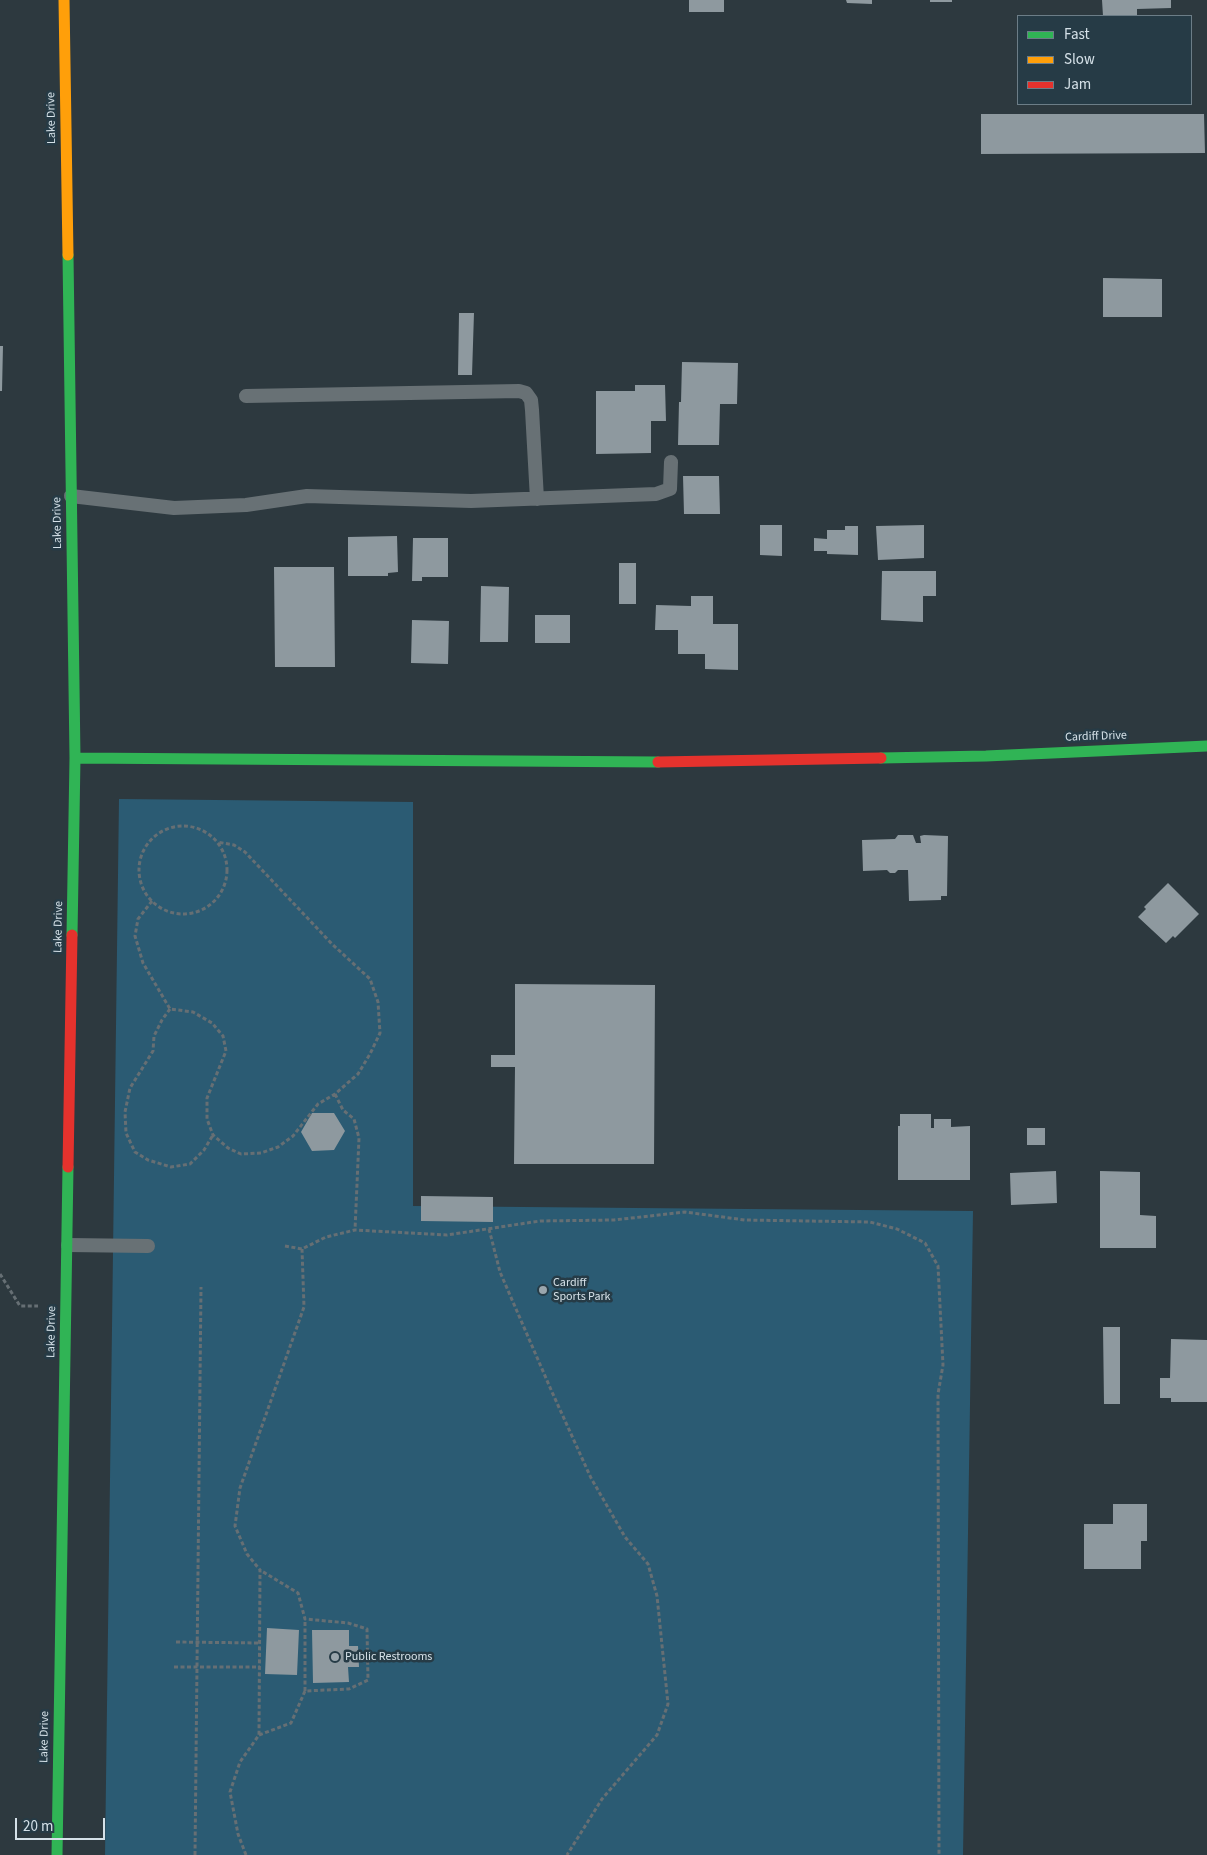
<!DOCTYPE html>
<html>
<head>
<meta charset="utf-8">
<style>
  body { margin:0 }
  #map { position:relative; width:1207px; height:1855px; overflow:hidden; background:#2d393f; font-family:"Source Sans 3",sans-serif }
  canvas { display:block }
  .legend { position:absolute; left:1017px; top:15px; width:175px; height:90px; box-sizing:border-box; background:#263b46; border:1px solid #6c7d87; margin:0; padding:6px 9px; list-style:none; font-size:15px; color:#d5e1e8 }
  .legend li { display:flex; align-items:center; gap:10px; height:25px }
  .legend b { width:25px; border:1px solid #6c7d87 }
  .scale { position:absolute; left:15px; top:1818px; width:90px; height:22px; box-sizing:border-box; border:2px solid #d5e1e8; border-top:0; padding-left:6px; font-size:15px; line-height:18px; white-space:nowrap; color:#d5e1e8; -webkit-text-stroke:4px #263b46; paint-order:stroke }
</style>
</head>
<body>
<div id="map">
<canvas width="1207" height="1855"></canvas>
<ul class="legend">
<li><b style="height:6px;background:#30b455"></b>Fast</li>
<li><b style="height:6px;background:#ff9f0a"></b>Slow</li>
<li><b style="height:6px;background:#e5322d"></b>Jam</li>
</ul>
<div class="scale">20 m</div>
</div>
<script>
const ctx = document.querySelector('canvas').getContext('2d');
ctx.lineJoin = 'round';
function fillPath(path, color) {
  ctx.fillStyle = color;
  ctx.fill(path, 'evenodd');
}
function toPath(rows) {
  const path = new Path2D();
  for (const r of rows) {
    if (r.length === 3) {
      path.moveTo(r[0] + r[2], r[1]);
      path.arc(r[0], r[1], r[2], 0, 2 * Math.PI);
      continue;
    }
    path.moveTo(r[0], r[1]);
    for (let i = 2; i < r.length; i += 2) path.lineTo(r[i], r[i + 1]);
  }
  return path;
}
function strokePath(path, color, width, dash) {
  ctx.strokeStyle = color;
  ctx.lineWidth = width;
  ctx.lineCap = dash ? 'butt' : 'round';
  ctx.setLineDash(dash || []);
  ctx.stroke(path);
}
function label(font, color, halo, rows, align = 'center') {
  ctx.font = font + ' "Source Sans 3",sans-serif';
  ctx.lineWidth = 5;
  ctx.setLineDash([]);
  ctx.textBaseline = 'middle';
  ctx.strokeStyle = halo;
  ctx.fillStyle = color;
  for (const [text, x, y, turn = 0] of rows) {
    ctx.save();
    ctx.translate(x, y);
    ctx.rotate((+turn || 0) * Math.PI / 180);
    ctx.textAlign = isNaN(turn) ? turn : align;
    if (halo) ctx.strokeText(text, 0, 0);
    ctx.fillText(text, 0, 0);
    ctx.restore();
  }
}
const green = toPath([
  [119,799,413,802,413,1206,973,1211,963,1855,105,1855]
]);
const building = toPath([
  [689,0,724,0,724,12,689,12],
  [846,0,872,0,872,4,847,3],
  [930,0,952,0,952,2,930,2],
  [1102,0,1171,0,1171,8,1137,9,1137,15,1135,16,1103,16],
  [981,114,1204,114,1205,153,981,154],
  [1103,278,1162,279,1162,317,1103,317],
  [459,313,474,313,472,375,458,375],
  [0,346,3,346,2,391,0,391],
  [682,362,738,363,737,404,720,404,719,445,678,445,679,402,681,402],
  [635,385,665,385,666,421,651,421,651,453,596,454,596,391,635,391],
  [683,476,719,476,720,514,684,514],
  [760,525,782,525,782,556,760,555],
  [924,525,924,558,878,560,876,526],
  [845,526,858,526,858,555,827,554,827,551,814,551,814,538,827,539,827,530,845,530],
  [397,536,398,572,388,573,388,576,348,576,348,537],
  [413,538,448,538,448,577,422,577,422,581,412,581],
  [619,563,636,563,636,604,619,604],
  [274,567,334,567,335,667,275,667],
  [882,571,936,571,936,596,923,596,923,622,881,620],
  [481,586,509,587,508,642,480,642],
  [691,596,713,596,713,624,738,624,738,670,705,669,705,654,678,654,678,630,655,630,656,605,691,606],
  [535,615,570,615,570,643,535,643],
  [412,620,449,621,448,664,411,663],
  [898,835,913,835,916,843,921,843,920,836,924,835,948,836,947,896,941,896,941,900,909,901,908,870,898,870,895,873,890,873,887,870,863,871,862,840,895,839],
  [1168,883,1199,914,1175,938,1173,936,1166,943,1138,917,1146,909,1144,907],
  [515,984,655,985,654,1164,514,1164,515,1067,491,1067,491,1055,515,1055],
  [312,1113,334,1113,345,1131,334,1150,312,1151,301,1132],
  [900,1114,931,1114,931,1128,934,1128,934,1119,951,1119,951,1127,970,1126,970,1180,898,1180,898,1126,900,1126],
  [1027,1128,1045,1128,1045,1145,1027,1145],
  [1056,1171,1057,1203,1011,1205,1010,1173],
  [1100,1171,1140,1172,1140,1215,1156,1216,1156,1248,1100,1248],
  [421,1196,493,1197,493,1222,421,1221],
  [1103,1327,1120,1327,1120,1404,1104,1404],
  [1171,1339,1207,1340,1207,1402,1171,1402,1171,1398,1160,1398,1160,1378,1170,1378],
  [1113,1504,1147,1504,1147,1541,1141,1541,1141,1569,1084,1569,1084,1524,1113,1524],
  [267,1628,299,1630,297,1675,265,1674],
  [312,1630,349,1630,349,1646,358,1646,359,1667,348,1667,349,1682,313,1683]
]);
const path = toPath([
  [183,870,44],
  [152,901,138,919,135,936,143,963,170,1009,193,1012,212,1023,223,1036,226,1051,207,1098,207,1119,213,1135,228,1148,241,1154,261,1153,278,1147,293,1136,318,1104,335,1094,358,1074,370,1054,380,1033,378,1002,370,979,332,944,245,852,234,845,217,842],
  [170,1009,162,1020,154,1036,153,1051,130,1088,125,1112,126,1133,135,1152,148,1160,171,1167,190,1164,204,1150,213,1135],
  [335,1094,343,1110,354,1119,359,1138,355,1230],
  [489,1229,500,1272,552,1392,591,1478,625,1537,648,1564,657,1596,668,1704,657,1735,602,1799,567,1855],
  [285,1246,302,1249,326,1237,355,1230,447,1235,540,1221,614,1220,685,1212,745,1220,870,1222,897,1229,925,1243,938,1266,943,1365,938,1394,939,1855],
  [0,1274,20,1306,38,1306],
  [176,1642,260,1643],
  [174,1667,260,1667],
  [305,1691,305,1619],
  [259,1735,291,1723,305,1691,349,1689,368,1680,367,1629,348,1623,305,1619,298,1593,260,1570],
  [195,1855,201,1287],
  [246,1855,238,1834,230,1792,240,1762,259,1735,260,1570,247,1554,235,1526,240,1488,304,1307,302,1249]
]);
const lane = toPath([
  [246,396,519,391,526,393,531,400,532,410,537,499],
  [71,496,174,508,246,505,307,496,471,501,656,494,670,489,671,462],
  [68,1245,148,1246]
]);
const fast = toPath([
  [68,255,75,758,72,935],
  [75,758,658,762],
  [881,758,986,756,1207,746],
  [57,1855,68,1167]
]);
const slow = toPath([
  [64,0,68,255]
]);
const jam = toPath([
  [658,762,881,758],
  [68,1167,72,935]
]);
const markers = [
  [543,1290,5,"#9aa6ad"],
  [335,1657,5,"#9aa6ad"]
];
const streetNames = [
  ["Lake Drive",52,118,-91],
  ["Lake Drive",58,523,-91],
  ["Cardiff Drive",1096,737,-2],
  ["Lake Drive",59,927,-89],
  ["Lake Drive",52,1332,-89],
  ["Lake Drive",45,1737,-89]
];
const poiNames = [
  ["Cardiff",553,1283],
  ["Sports Park",553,1297],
  ["Public Restrooms",345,1657]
];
fillPath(green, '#2b5b73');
fillPath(building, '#8e999f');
strokePath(path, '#666f74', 3, [4, 2.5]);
strokePath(lane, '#687175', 14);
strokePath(fast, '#30b455', 11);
strokePath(slow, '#ff9f0a', 11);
strokePath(jam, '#e5322d', 11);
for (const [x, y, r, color] of markers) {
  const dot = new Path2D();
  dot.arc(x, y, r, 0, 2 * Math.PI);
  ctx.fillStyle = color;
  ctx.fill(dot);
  strokePath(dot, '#263b46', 2);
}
label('12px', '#d5e1e8', '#263b46', streetNames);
label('12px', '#d5e1e8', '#263b46', poiNames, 'left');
</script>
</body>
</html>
